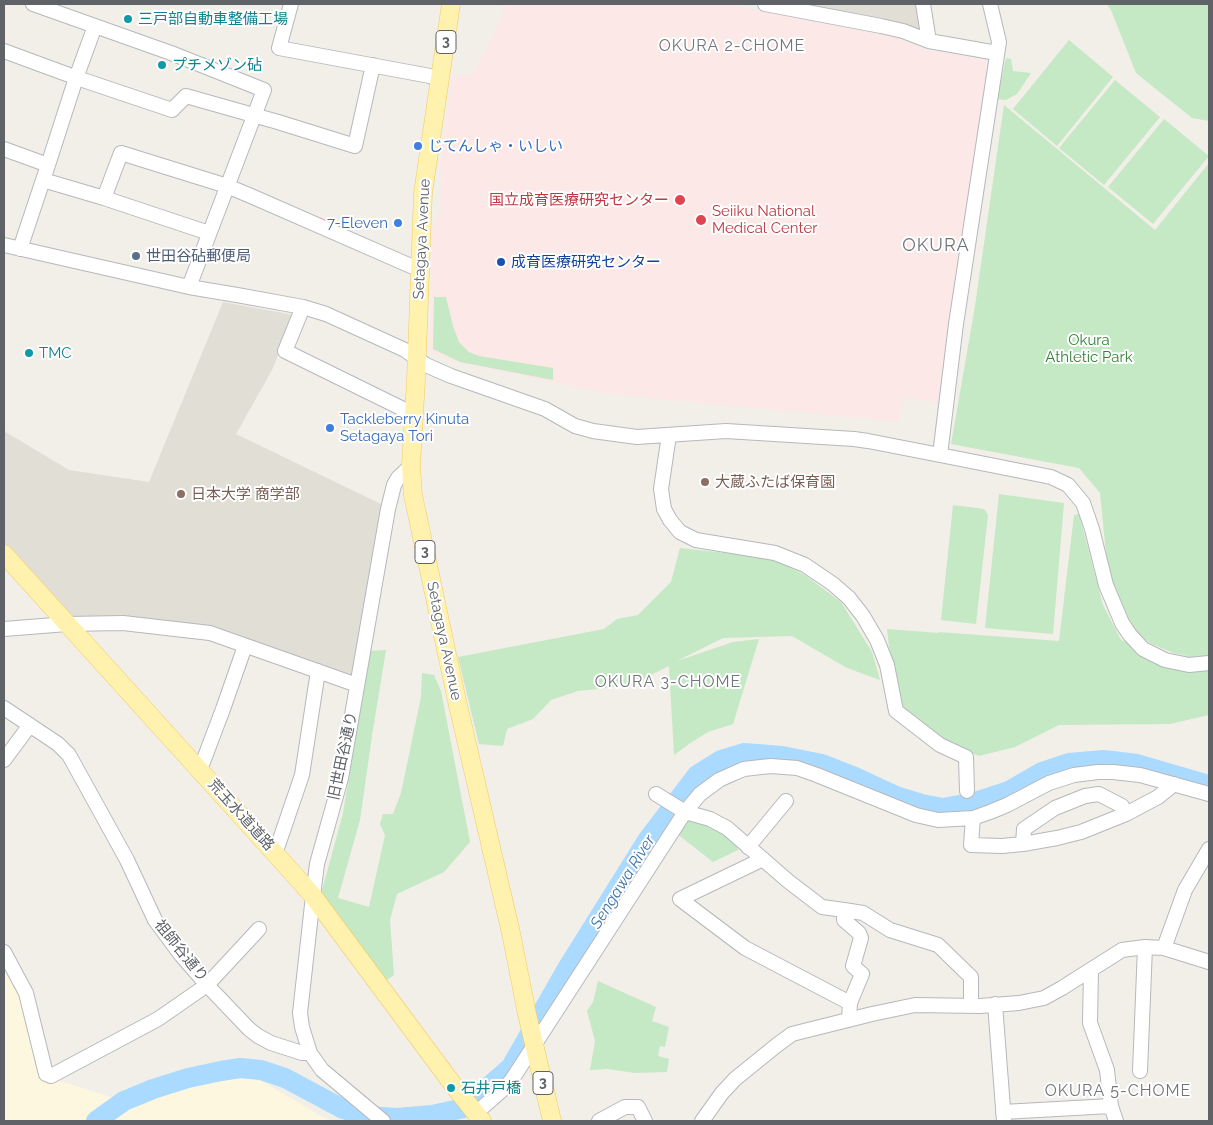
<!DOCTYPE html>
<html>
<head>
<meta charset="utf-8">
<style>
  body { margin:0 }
  #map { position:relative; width:1213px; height:1125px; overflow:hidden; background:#f1efe8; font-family:Raleway,sans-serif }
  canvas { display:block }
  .frame { position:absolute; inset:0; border:5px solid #5f6368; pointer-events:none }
</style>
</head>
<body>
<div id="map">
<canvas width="1213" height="1125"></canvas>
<div class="frame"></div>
</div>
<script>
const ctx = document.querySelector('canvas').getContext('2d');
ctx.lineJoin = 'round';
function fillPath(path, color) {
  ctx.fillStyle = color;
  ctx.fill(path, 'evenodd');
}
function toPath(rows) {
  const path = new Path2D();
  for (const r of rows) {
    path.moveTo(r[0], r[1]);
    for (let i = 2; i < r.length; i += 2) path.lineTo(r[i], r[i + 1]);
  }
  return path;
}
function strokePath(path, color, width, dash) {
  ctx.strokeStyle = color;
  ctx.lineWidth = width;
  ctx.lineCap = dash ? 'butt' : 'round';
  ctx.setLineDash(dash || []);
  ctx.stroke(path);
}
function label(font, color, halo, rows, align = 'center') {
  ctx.font = font + ' Raleway,"Noto Sans JP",sans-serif';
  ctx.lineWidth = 4;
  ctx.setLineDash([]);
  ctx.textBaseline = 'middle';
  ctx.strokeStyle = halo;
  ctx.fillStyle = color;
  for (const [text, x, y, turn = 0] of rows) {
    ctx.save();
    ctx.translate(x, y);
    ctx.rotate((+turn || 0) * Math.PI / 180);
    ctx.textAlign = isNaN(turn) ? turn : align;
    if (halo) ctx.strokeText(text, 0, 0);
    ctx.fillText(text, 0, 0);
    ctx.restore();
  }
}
const commercial = toPath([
  [4,960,21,992,41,1075,139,1106,180,1089,224,1075,255,1077,324,1118,332,1121,4,1121]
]);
const education = toPath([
  [792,4,917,4,922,30,862,19],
  [223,302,294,315,272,370,236,434,383,505,353,680,212,630,68,621,4,547,4,431,69,470,149,482]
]);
const medical = toPath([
  [504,4,727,4,898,38,927,50,989,60,939,403,904,397,898,422,609,394,451,361,430,351,432,229,439,211,442,178,440,164,452,75,469,76,488,47,502,16]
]);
const green = toPath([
  [1107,4,1209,4,1209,121,1192,118,1136,73,1111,10],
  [1069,40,1113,77,1057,146,1013,109],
  [1006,58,1011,59,1013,71,1031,73,1017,94,1006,100,997,99],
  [1115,80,1160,117,1104,185,1059,148],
  [1004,105,1155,230,1209,163,1209,715,1170,724,1059,725,1015,747,979,756,941,740,904,710,889,647,887,629,939,633,939,632,1059,641,1074,515,1079,514,1103,605,1121,640,1166,657,1188,655,1176,654,1152,644,1131,630,1117,605,1107,563,1100,493,1079,468,951,444,975,306],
  [1164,119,1209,156,1153,224,1108,187],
  [434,297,446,297,453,326,459,342,469,352,479,356,553,368,553,380,460,362,433,349],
  [999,494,1064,503,1053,634,985,628],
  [953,505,984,509,988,515,976,624,941,620],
  [680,548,770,558,805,575,841,602,872,652,880,680,847,668,792,636,723,638,677,661,733,642,759,639,733,724,708,732,689,744,674,755,669,666,653,674,636,685,578,691,551,700,533,719,507,729,503,746,479,744,458,657,604,629,617,619,638,615,671,582],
  [386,650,372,736,360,820,338,898,369,907,385,835,380,824,383,814,393,814,401,793,421,697,422,673,434,675,441,691,470,842,444,872,397,894,390,920,394,975,384,982,320,898,343,813,370,651],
  [687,818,708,823,739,844,738,850,713,862,676,833],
  [598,981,656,1007,652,1021,669,1027,665,1047,660,1046,658,1056,669,1059,667,1072,635,1073,608,1069,590,1070,595,1041,587,1011,593,1002]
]);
const river = toPath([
  [96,1121,124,1101,153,1089,188,1078,221,1071,240,1068,261,1070,285,1078,343,1109,367,1116,397,1118,432,1115,464,1108,511,1067,568,967,648,839,697,775,721,760,744,753,782,756,822,764,855,777,896,796,922,804,943,808,975,802,1009,791,1042,772,1069,763,1104,760,1137,764,1209,785]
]);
const minor = toPath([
  [33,4,171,53,264,90,189,287],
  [291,4,279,48,430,76,440,81],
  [765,4,881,26,903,31,929,41,997,53],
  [923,4,929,41],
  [4,51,80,79,172,110,186,96,278,122,355,146,373,65],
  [4,149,48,165],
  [43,180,104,198,209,233],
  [104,198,121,153,227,186,251,196,420,270],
  [4,245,189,287,237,295,303,307,326,314,405,350,426,365,435,369,451,376,545,409,575,426,593,431,637,437,726,431,854,439,868,441,940,455,1051,477,1068,485,1083,503,1092,529,1106,585,1122,623,1130,635,1143,649,1165,660,1189,665,1209,663],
  [20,249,48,165,76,78,95,26],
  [303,307,285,351,403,409,414,410],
  [669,435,661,489,664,509,670,520,680,532,696,540,775,553,805,565,833,584,849,598,863,616,877,640,887,665,896,711,940,745,966,757,967,791],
  [940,455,956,324,999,42,990,4],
  [4,629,67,624,123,623,210,633,357,685],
  [4,708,58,744,69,755,127,860,155,920,181,955,207,985,249,1029,258,1036,271,1043,302,1053,310,1053],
  [4,760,30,725],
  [198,768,203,762,223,709,245,646],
  [656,794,685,812,710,819,727,828,788,881,822,907,844,910,844,920,859,933,861,938,853,966,862,974,850,1003,849,1020],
  [973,818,971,845,1002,846,1023,844,1057,838,1081,832,1126,814,1158,797,1174,784],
  [1023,844,1024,829,1055,808,1085,796,1099,794,1122,806,1126,814],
  [748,847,786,801],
  [275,854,302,775,318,671],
  [763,859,680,899,745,948,850,1003],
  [844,910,863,913,890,930,938,945,971,977,971,1005],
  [1164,948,1185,890,1209,849],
  [4,952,26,993,46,1074,51,1076,158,1019,207,985,259,929],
  [1091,970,1090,1023,1107,1070,1111,1106,1116,1121],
  [995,1004,1004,1121],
  [1140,1071,1145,947],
  [1003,1112,1111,1106],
  [476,1113,501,1091,511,1081,685,812,700,794,719,780,730,775,744,769,761,767,771,766,797,768,817,775,916,815,938,820,973,818,990,812,1007,805,1049,783,1074,775,1098,772,1113,772,1140,775,1209,794],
  [383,1121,322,1070,310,1053,302,1027,300,1013,313,896,317,864,341,778,388,509,394,485,398,478,411,466],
  [599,1121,625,1107,638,1107,645,1121],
  [702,1121,722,1093,735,1079,777,1045,792,1034,872,1014,915,1005,980,1006,1019,1003,1044,998,1062,988,1122,950,1145,947,1164,948,1209,962]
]);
const major = toPath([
  [451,4,423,193,416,380,411,466,413,495,457,701,511,933,527,1014,552,1121],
  [4,554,299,880,313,896,454,1086,482,1121]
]);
const markers = [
  [128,19,5,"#0f9aa8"],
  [162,65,5,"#0f9aa8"],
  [418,146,5,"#3f7fe0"],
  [680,200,6,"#e0444e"],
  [701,220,6,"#e0444e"],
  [398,223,5,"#3f7fe0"],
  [136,256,5,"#5c6f8a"],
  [501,262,5,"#1a4fb4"],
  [29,353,5,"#0f9aa8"],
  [330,428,5,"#3f7fe0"],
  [705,482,5,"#8d6e63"],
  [181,494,5,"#8d6e63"],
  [451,1088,5,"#0f9aa8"]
];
const shields = [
  [446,42,20],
  [425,552,20],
  [543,1083,20]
];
const shieldNames = [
  ["3",446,42],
  ["3",425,552],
  ["3",543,1083]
];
const cultureNames = [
  ["三戸部自動車整備工場",138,19],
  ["プチメゾン砧",172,65],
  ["TMC",39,353],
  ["石井戸橋",461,1088]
];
const shopNames = [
  ["じてんしゃ・いしい",428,146],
  ["7-Eleven",388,223,"right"],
  ["Tackleberry Kinuta",340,419],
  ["Setagaya Tori",340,436]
];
const healthNames = [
  ["国立成育医療研究センター",669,200],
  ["Seiiku National",712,211,"left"],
  ["Medical Center",712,228,"left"]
];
const streetNames = [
  ["Setagaya Avenue",422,239,-87],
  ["Setagaya Avenue",444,641,78],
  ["旧世田谷通り",343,756,-78],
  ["荒玉水道道路",241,815,48],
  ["祖師谷通り",181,951,51]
];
const serviceNames = [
  ["世田谷砧郵便局",146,256]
];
const transitNames = [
  ["成育医療研究センター",511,262]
];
const parkNames = [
  ["Okura",1089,340],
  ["Athletic Park",1089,357]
];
const educationNames = [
  ["大蔵ふたば保育園",715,482],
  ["日本大学 商学部",191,494]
];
const neighbourhoodNames = [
  ["OKURA 2-CHOME",732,46],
  ["OKURA 3-CHOME",668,682],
  ["OKURA 5-CHOME",1118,1091]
];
const waterNames = [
  ["Sengawa River",623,882,-58]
];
const quarterNames = [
  ["OKURA",936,246]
];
fillPath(commercial, '#fef7e0');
fillPath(education, '#e1ded6');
fillPath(medical, '#fce8e6');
fillPath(green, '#c5e8c5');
strokePath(river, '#aadaff', 20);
strokePath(minor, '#b5b8bc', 16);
strokePath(major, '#f2c960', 19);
strokePath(minor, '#fff', 14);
strokePath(major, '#fff2af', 18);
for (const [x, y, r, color] of markers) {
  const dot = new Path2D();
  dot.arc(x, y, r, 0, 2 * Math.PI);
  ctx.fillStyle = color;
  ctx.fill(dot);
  strokePath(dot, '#fff', 2);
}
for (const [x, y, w] of shields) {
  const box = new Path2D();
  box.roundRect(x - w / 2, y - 11.5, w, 23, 4);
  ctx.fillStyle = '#fff';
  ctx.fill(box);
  strokePath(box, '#5f6368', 1);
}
label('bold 14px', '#5f6368', null, shieldNames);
label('15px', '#0d838f', '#fff', cultureNames, 'left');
label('15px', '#366cbe', '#fff', shopNames, 'left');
label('15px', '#be3a42', '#fff', healthNames, 'right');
label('15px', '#5f6368', '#fff', streetNames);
label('15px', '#4e5e75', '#fff', serviceNames, 'left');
label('15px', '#164399', '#fff', transitNames, 'left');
label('15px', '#348238', '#fff', parkNames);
label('15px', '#785e54', '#fff', educationNames, 'left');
ctx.letterSpacing = '1px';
label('16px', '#70757a', '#fff', neighbourhoodNames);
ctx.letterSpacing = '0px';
label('italic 16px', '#4174aa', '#fff', waterNames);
ctx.letterSpacing = '1px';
label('18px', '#70757a', '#fff', quarterNames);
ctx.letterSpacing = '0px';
</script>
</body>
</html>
